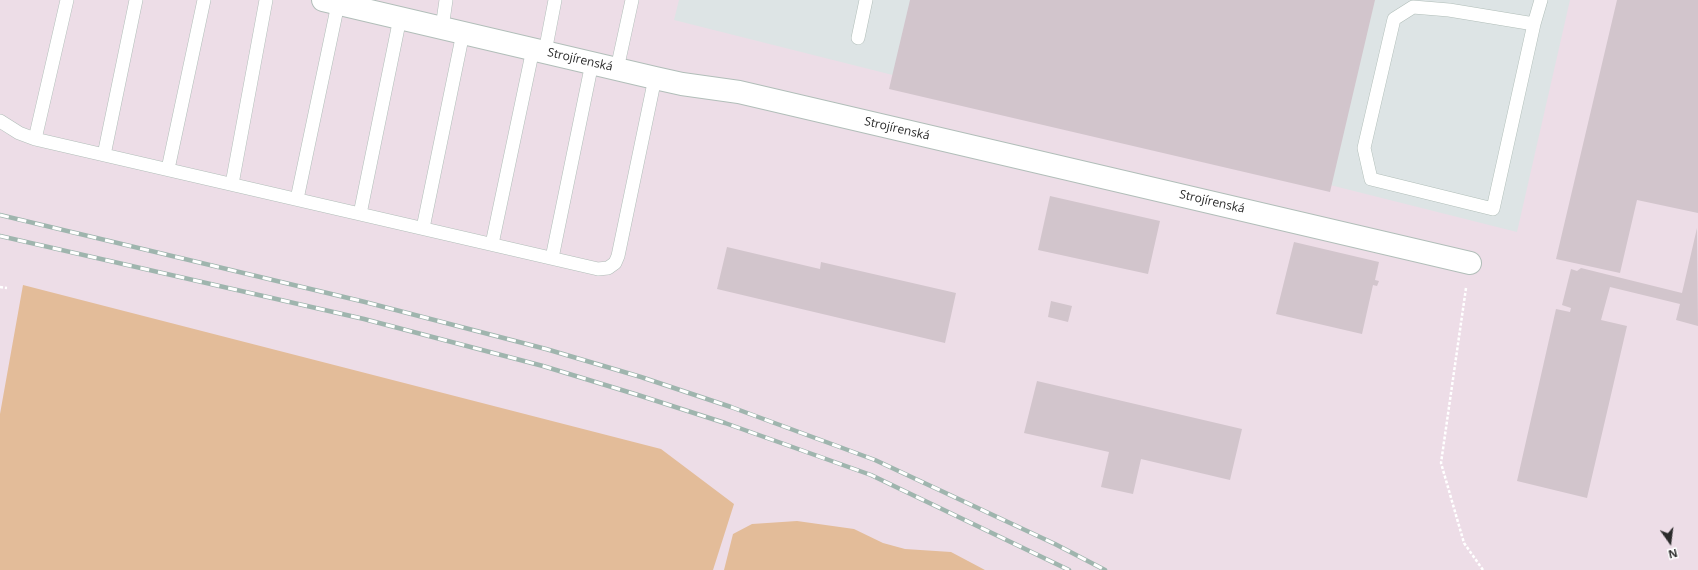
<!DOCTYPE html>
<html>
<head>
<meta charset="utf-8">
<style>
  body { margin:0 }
  #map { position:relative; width:1698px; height:570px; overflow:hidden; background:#eddde7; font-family:"Open Sans",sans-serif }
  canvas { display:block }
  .north { position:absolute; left:1650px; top:522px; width:40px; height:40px; -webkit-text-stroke:3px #fff; paint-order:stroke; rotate:166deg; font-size:11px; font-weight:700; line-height:16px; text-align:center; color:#2b2b2b }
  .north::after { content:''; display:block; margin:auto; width:14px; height:18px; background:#2b2b2b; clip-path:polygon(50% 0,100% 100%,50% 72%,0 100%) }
</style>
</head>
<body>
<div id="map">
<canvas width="1698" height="570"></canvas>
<div class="north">N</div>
</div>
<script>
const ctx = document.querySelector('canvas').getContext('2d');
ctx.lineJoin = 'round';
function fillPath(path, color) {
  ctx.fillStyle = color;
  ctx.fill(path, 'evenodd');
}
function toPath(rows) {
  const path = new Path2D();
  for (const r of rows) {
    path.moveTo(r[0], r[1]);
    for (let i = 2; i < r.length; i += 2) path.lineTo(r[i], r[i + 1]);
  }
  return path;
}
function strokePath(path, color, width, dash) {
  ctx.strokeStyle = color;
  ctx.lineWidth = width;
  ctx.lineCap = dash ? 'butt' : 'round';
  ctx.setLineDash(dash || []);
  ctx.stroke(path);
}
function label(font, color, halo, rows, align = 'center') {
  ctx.font = font + ' "Open Sans",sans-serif';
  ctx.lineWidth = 3;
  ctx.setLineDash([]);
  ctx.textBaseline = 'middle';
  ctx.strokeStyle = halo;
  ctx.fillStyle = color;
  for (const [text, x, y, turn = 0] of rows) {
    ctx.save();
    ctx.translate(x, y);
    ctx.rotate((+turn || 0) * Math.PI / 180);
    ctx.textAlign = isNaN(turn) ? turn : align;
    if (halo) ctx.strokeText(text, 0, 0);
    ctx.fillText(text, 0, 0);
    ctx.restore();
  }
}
const industrial = toPath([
  [679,0,1570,0,1517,232,674,20]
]);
const green = toPath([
  [23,285,661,449,734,504,713,570,0,570,0,414],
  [797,521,854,529,883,543,905,549,951,552,985,570,724,570,733,534,752,524]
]);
const building = toPath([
  [910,0,1375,0,1330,192,889,89],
  [1617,0,1698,0,1698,213,1637,200,1620,273,1556,259],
  [1050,196,1160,221,1148,274,1038,250],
  [1697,228,1698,326,1676,320,1680,304,1610,287,1601,320,1627,326,1587,498,1517,481,1556,309,1570,312,1571,308,1562,305,1571,269,1577,271,1581,268,1682,293],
  [1294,242,1379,262,1375,280,1379,281,1377,286,1373,285,1362,334,1276,314],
  [727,247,820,269,821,262,956,293,945,343,717,289],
  [1051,301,1072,306,1068,322,1048,317],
  [1037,381,1242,429,1230,480,1141,459,1133,494,1101,487,1109,452,1024,433]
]);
const path = toPath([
  [0,287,7,288],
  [1466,288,1441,463,1464,543,1483,570]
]);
const service = toPath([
  [1534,24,1449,10,1413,7,1394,19,1364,148,1371,179,1493,209,1534,24,1541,0],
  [442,28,446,0],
  [858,38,866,0],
  [545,52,555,0],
  [617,69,632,0],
  [0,121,19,133,35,139,598,269,608,268,615,263,618,256,655,78],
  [35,139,67,0],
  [104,155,136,0],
  [168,169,204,0],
  [232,184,266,0],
  [297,199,338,4],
  [360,214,400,18],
  [423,228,463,33],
  [492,244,533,49],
  [552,258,592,63]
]);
const minor = toPath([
  [323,0,655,78,682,84,739,92,1470,263]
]);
const rail = toPath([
  [0,215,365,302,546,349,641,377,731,407,875,460,1055,544,1105,570],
  [0,236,364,319,543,366,638,395,725,423,871,475,1069,570]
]);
const streetNames = [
  ["Strojírenská",580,60,13],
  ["Strojírenská",897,129,13],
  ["Strojírenská",1212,202,13]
];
fillPath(industrial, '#dde4e5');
fillPath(green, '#e3bc99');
fillPath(building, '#d2c5cc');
strokePath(service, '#b1beb9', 14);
strokePath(minor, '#b1beb9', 24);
strokePath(path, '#fff', 2.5, [3, 2]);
strokePath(service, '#fff', 13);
strokePath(minor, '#fff', 22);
strokePath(rail, '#9fb5ae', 4.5);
strokePath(rail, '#fff', 3, [9]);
label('12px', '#2b2b2b', '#fff', streetNames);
</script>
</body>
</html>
